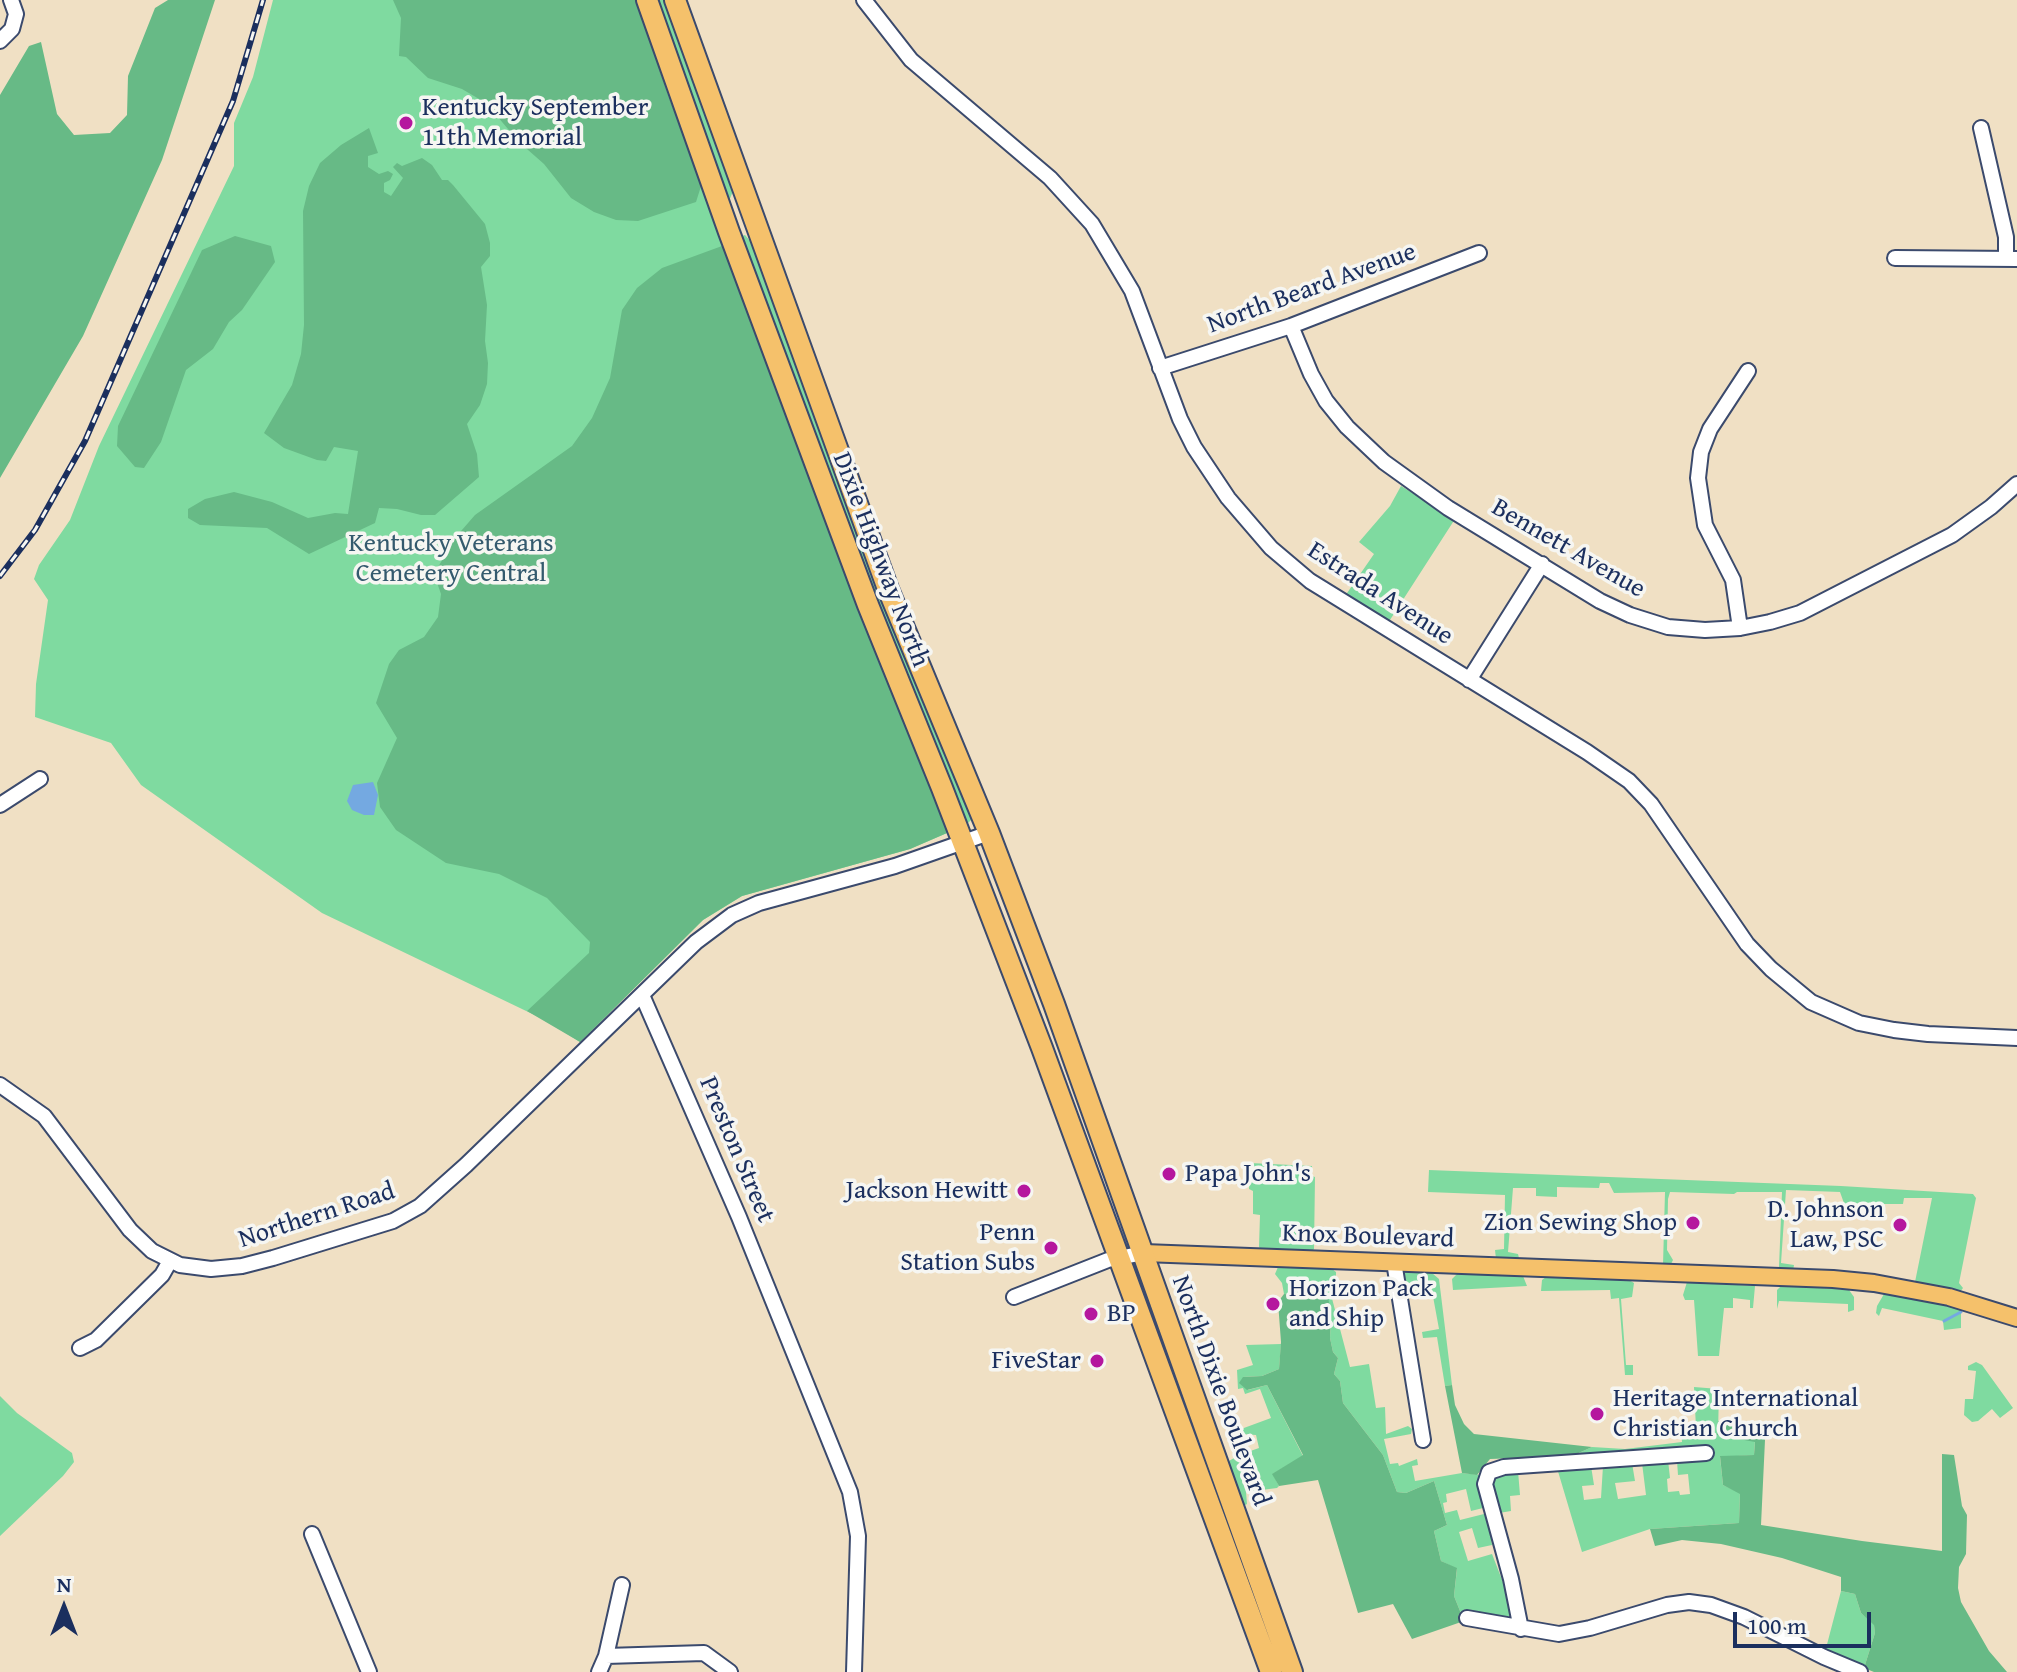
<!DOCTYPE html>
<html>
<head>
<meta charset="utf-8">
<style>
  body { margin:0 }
  #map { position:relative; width:2017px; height:1672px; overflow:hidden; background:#f0e0c4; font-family:"Gentium Book Plus",serif }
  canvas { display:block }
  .north { position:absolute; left:24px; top:1568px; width:80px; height:80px; -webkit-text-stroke:6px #f6f6f2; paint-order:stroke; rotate:0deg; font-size:22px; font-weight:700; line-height:32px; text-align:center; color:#1b2f5e }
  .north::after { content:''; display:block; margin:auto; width:28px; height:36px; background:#1b2f5e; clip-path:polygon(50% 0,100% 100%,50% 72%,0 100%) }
  .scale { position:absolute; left:1733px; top:1612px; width:138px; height:36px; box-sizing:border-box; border:4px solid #1b2f5e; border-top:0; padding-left:10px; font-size:24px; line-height:28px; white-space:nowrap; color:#1b2f5e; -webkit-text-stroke:6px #f6f6f2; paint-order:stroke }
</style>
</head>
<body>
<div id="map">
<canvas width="2017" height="1672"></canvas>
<div class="north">N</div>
<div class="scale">100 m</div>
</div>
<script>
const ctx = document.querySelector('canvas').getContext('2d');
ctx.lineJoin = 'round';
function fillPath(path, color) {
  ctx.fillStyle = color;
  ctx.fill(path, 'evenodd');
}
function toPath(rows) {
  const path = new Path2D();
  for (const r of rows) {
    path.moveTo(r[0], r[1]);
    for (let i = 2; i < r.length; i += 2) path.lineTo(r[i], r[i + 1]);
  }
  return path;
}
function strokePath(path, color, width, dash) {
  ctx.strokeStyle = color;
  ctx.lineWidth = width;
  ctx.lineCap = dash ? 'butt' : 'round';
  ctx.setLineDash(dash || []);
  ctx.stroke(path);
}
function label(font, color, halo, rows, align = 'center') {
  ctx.font = font + ' "Gentium Book Plus",serif';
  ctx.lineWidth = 7;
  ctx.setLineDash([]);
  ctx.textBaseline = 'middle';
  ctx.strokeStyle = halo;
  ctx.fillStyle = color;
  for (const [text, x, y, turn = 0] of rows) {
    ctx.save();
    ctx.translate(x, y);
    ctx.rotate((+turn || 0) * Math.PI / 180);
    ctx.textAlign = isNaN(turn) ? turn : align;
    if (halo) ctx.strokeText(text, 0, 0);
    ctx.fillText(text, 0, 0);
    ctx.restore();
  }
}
const green = toPath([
  [273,0,636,0,724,247,876,654,947,833,910,849,742,896,703,920,580,1042,547,1021,322,913,141,785,111,743,35,717,36,684,48,600,34,579,39,565,70,520,99,446,234,166,234,123,253,77],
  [652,0,667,0,735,186,729,201],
  [745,235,751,242,819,427,972,819,967,824,964,824,930,743,739,237],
  [1401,486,1455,519,1388,623,1345,596,1374,554,1359,542,1390,506],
  [1250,1163,1312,1166,1312,1176,1315,1177,1314,1249,1311,1252,1262,1250,1259,1247,1260,1215,1253,1214,1253,1191,1249,1189],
  [1429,1170,1841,1186,1973,1194,1976,1198,1959,1283,1963,1288,1960,1292,1915,1282,1932,1198,1904,1198,1903,1204,1884,1204,1884,1206,1845,1206,1840,1192,1786,1190,1781,1263,1794,1265,1793,1271,1781,1270,1779,1267,1782,1192,1737,1192,1734,1194,1670,1192,1668,1199,1667,1250,1673,1260,1670,1266,1663,1265,1665,1192,1614,1193,1609,1183,1600,1183,1599,1188,1557,1187,1557,1197,1536,1196,1536,1188,1513,1188,1508,1252,1518,1254,1519,1258,1496,1259,1495,1250,1504,1249,1505,1195,1428,1192],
  [1278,1267,1332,1269,1336,1272,1336,1278,1329,1287,1350,1367,1369,1364,1376,1408,1385,1407,1386,1434,1408,1426,1412,1429,1411,1434,1384,1439,1390,1464,1398,1463,1399,1466,1417,1459,1418,1465,1412,1466,1415,1481,1462,1473,1481,1475,1487,1507,1471,1511,1466,1489,1446,1494,1447,1502,1443,1503,1445,1513,1457,1510,1460,1520,1488,1513,1492,1545,1478,1548,1472,1528,1459,1532,1468,1561,1492,1554,1506,1590,1511,1612,1507,1620,1464,1621,1454,1596,1457,1569,1441,1561,1434,1531,1447,1525,1434,1481,1406,1493,1397,1492,1383,1455,1343,1403,1340,1381,1334,1374,1338,1358,1333,1352,1330,1338,1331,1315,1299,1295,1284,1294,1282,1283,1275,1274],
  [1405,1272,1432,1273,1439,1279,1452,1385,1445,1386,1437,1337,1423,1338,1422,1332,1439,1329,1432,1291,1404,1294,1401,1275],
  [1457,1274,1523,1276,1527,1286,1453,1290,1452,1279],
  [1546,1277,1629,1280,1634,1283,1632,1297,1621,1299,1626,1365,1633,1365,1633,1375,1625,1375,1619,1298,1611,1299,1610,1290,1541,1291,1542,1280],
  [1687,1282,1755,1286,1753,1308,1750,1308,1750,1300,1733,1298,1733,1308,1724,1308,1719,1356,1698,1356,1694,1300,1685,1300,1683,1295],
  [1782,1285,1849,1290,1854,1297,1854,1310,1848,1312,1848,1304,1779,1301,1777,1309,1777,1290],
  [1884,1294,1958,1308,1961,1311,1961,1328,1944,1330,1943,1321,1882,1308,1879,1316,1876,1313,1877,1306],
  [1281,1344,1279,1369,1262,1376,1243,1377,1248,1390,1267,1385,1303,1456,1273,1474,1279,1486,1277,1488,1246,1492,1247,1504,1240,1508,1225,1470,1229,1461,1239,1455,1259,1448,1256,1435,1240,1434,1234,1436,1233,1432,1271,1418,1260,1389,1245,1394,1243,1388,1238,1389,1237,1370,1253,1365,1246,1345],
  [1976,1362,1982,1365,2013,1408,2000,1418,1992,1409,1978,1421,1972,1422,1964,1415,1965,1399,1973,1399,1976,1371,1968,1370,1968,1366],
  [1694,1387,1719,1389,1718,1435,1755,1441,1754,1455,1720,1457,1723,1485,1740,1493,1739,1523,1650,1529,1582,1552,1557,1468,1591,1466,1594,1485,1582,1486,1584,1500,1601,1498,1603,1466,1632,1463,1635,1481,1615,1483,1618,1499,1646,1495,1642,1463,1668,1460,1670,1478,1667,1479,1668,1492,1679,1491,1680,1495,1690,1494,1688,1474,1678,1475,1677,1461,1710,1457,1710,1449,1586,1458,1572,1456,1592,1447,1625,1449,1682,1442,1681,1429,1696,1428],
  [0,1396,17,1413,72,1453,74,1462,63,1476,0,1536],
  [1518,1471,1520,1495,1510,1496,1511,1511,1499,1513,1491,1488,1492,1475],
  [1841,1591,1855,1594,1861,1613,1874,1624,1875,1633,1864,1668,1825,1652]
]);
const forest = toPath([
  [168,0,215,0,162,160,83,336,0,478,0,95,29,46,41,42,57,114,74,135,110,133,127,115,128,76,155,8],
  [393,0,636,0,669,98,702,183,696,202,638,221,616,220,594,212,571,198,544,164,519,142,486,103,462,89,428,78,406,57,399,56,401,18],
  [369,128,378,153,368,156,368,167,379,174,388,171,393,174,390,180,384,183,384,192,391,196,403,178,393,167,397,163,402,166,422,158,432,165,442,180,448,180,453,185,485,224,490,243,490,256,481,267,487,305,485,341,488,363,487,384,480,405,467,424,477,454,479,477,435,515,421,515,397,509,379,508,375,523,309,554,267,528,200,525,188,518,188,509,205,499,234,492,272,502,308,518,335,513,348,514,358,451,334,447,326,461,317,460,284,448,264,433,292,385,301,354,304,325,303,211,309,186,320,163,341,145],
  [235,236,271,246,275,262,242,310,229,322,213,349,186,370,161,442,144,468,135,467,117,446,118,426,202,250],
  [722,246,726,249,876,654,948,825,947,833,910,849,742,896,703,920,580,1042,527,1011,589,953,590,942,547,898,499,874,446,863,396,830,380,807,377,783,397,738,376,703,389,664,399,650,424,637,438,617,441,594,434,574,455,538,475,515,572,446,592,418,610,378,622,310,637,288,662,268],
  [1308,1285,1319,1285,1327,1290,1331,1315,1330,1338,1333,1352,1338,1358,1334,1374,1340,1381,1343,1403,1383,1455,1397,1492,1406,1493,1434,1481,1447,1525,1434,1531,1441,1561,1457,1568,1454,1596,1464,1621,1412,1639,1393,1604,1358,1613,1318,1480,1279,1486,1272,1474,1303,1455,1267,1385,1247,1390,1239,1383,1243,1377,1262,1376,1279,1369,1281,1342,1278,1302,1284,1294,1299,1295],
  [1452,1385,1455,1405,1464,1424,1474,1434,1592,1447,1572,1456,1490,1459,1477,1475,1462,1473,1445,1386],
  [1718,1421,1758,1427,1765,1440,1761,1525,1862,1541,1942,1551,1942,1454,1954,1455,1962,1506,1967,1515,1966,1554,1959,1567,1958,1588,1961,1602,1989,1651,2007,1672,1874,1672,1864,1668,1875,1633,1874,1625,1861,1613,1855,1594,1841,1591,1841,1577,1782,1558,1721,1544,1682,1540,1655,1546,1650,1529,1739,1523,1740,1494,1723,1485,1720,1456,1754,1455,1755,1442,1717,1435]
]);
const water = toPath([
  [373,782,378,795,374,815,364,815,352,810,347,801,353,785]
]);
const stream = toPath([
  [1944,1321,1961,1312]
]);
const minor = toPath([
  [864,0,911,60,1050,178,1092,224,1132,291,1180,419,1194,447,1228,498,1271,548,1310,581,1587,752,1629,781,1651,804,1747,944,1771,969,1811,1002,1859,1023,1894,1030,1928,1034,2017,1038],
  [0,41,12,29,16,14,11,0],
  [1981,128,2006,237,2006,259],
  [1895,258,2017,259],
  [1291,326,1311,374,1326,401,1347,427,1384,462,1448,508,1600,601,1630,615,1668,627,1705,630,1740,628,1770,622,1800,613,1952,535,1991,507,2017,484],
  [1160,368,1291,326,1479,253],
  [1740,628,1733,580,1705,525,1698,478,1701,452,1710,429,1748,371],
  [1469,680,1542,564],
  [0,805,40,779],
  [642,995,739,1217,850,1492,858,1536,854,1672],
  [0,1085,44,1116,130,1230,152,1251,180,1265,211,1269,242,1266,273,1258,393,1221,420,1206,466,1165,696,942,732,915,759,903,895,866,989,833],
  [1394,1262,1423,1440],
  [1014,1297,1108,1260,1144,1253],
  [80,1348,96,1340,162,1275,170,1261],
  [312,1534,369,1672],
  [1467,1618,1559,1634,1590,1628,1667,1605,1689,1602,1711,1605,1744,1617,1824,1657,1860,1672],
  [1521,1629,1511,1579,1485,1484,1489,1472,1504,1467,1706,1453],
  [606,1656,622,1585],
  [599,1672,606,1656,704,1653,730,1672]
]);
const major = toPath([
  [1144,1253,1833,1279,1874,1283,1949,1297,2017,1318]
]);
const highway = toPath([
  [647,0,729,232,868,605,942,788,1042,1048,1271,1672],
  [675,0,888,589,989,833,1054,1004,1292,1672]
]);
const rail = toPath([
  [0,576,35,530,85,441,233,101,263,0]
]);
const markers = [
  [406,123,8,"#b5179e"],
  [1169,1174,8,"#b5179e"],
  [1024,1191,8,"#b5179e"],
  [1693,1223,8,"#b5179e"],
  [1900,1225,8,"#b5179e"],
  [1051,1248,8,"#b5179e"],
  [1273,1304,8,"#b5179e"],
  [1091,1314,8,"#b5179e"],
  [1097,1361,8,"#b5179e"],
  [1597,1414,8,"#b5179e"]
];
const poiNames = [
  ["Kentucky September",422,108],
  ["11th Memorial",422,138],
  ["Papa John's",1185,1174],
  ["Jackson Hewitt",1008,1191,"right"],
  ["D. Johnson",1884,1210,"right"],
  ["Law, PSC",1884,1240,"right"],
  ["Zion Sewing Shop",1677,1223,"right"],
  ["Penn",1035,1233,"right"],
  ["Station Subs",1035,1263,"right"],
  ["Horizon Pack",1289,1289],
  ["and Ship",1289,1319],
  ["BP",1107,1314],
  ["FiveStar",1081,1361,"right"],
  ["Heritage International",1613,1399],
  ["Christian Church",1613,1429]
];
const streetNames = [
  ["North Beard Avenue",1312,289,-20],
  ["Bennett Avenue",1568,549,30],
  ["Dixie Highway North",880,560,69],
  ["Estrada Avenue",1380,594,33],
  ["Preston Street",736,1150,67],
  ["Northern Road",317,1216,-18],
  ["Knox Boulevard",1368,1237,2],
  ["North Dixie Boulevard",1220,1391,70]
];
const parkNames = [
  ["Kentucky Veterans",451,544],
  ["Cemetery Central",451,574]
];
fillPath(green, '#7fdaa0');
fillPath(forest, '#67ba86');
fillPath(water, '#74a9e1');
strokePath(stream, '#74a9e1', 3);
strokePath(minor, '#3b4a6d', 18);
strokePath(major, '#3b4a6d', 20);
strokePath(highway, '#3b4a6d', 24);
strokePath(minor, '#fff', 14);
strokePath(major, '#f5c16b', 16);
strokePath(highway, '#f5c16b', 20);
strokePath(rail, '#1b2f5e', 6);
strokePath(rail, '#f6f6f2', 3, [9]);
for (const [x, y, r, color] of markers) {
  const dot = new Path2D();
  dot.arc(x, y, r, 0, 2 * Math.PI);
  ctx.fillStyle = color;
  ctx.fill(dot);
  strokePath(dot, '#f6f6f2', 3);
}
label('26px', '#1b2f5e', '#f6f6f2', poiNames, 'left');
label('26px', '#1b2f5e', '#f6f6f2', streetNames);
label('26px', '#345a6e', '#f6f6f2', parkNames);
</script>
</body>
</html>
